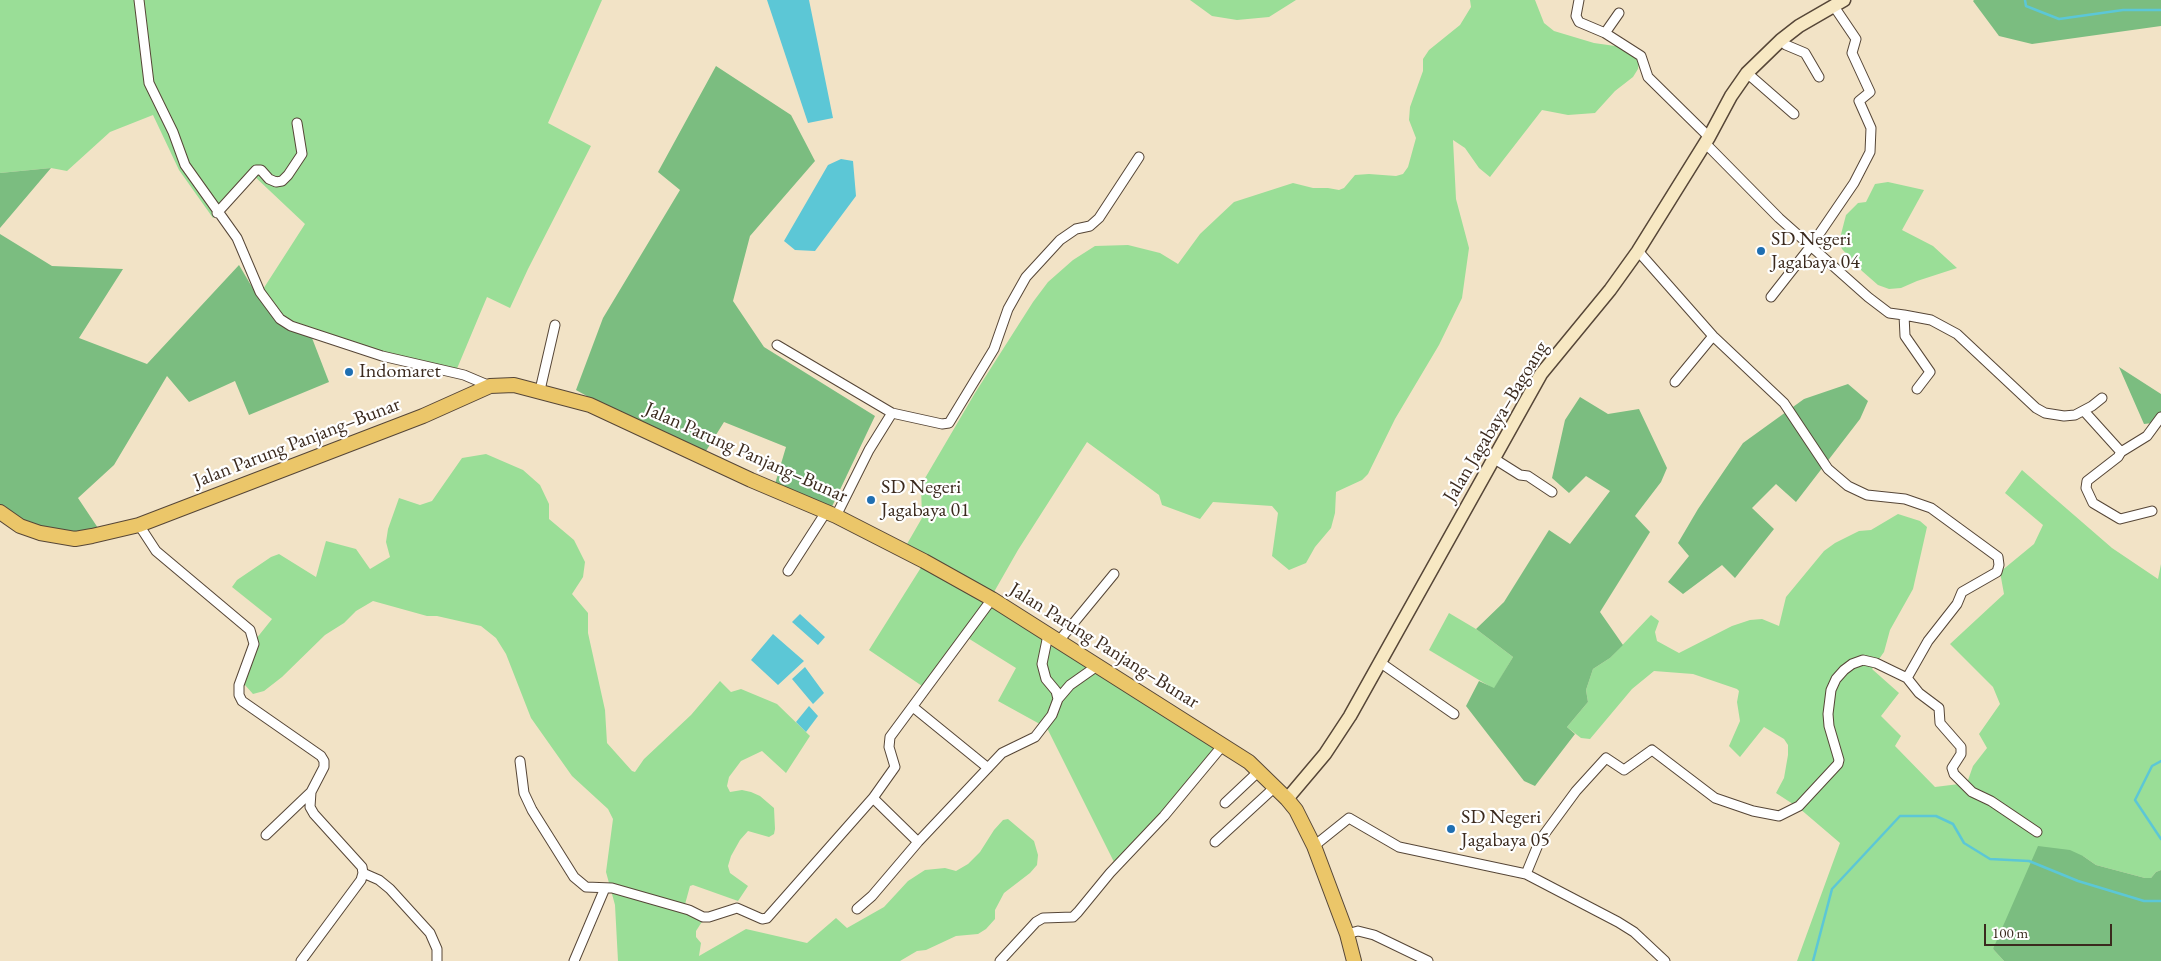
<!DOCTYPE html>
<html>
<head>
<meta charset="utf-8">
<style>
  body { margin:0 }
  #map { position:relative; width:2161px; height:961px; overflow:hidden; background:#f2e3c6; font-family:"EB Garamond",serif }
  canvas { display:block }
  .scale { position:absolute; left:1984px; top:924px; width:128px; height:22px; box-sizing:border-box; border:2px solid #3b2a1e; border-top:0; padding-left:6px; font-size:15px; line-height:18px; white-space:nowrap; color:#3b2a1e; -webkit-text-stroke:4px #fff; paint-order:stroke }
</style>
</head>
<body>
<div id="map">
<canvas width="2161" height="961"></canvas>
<div class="scale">100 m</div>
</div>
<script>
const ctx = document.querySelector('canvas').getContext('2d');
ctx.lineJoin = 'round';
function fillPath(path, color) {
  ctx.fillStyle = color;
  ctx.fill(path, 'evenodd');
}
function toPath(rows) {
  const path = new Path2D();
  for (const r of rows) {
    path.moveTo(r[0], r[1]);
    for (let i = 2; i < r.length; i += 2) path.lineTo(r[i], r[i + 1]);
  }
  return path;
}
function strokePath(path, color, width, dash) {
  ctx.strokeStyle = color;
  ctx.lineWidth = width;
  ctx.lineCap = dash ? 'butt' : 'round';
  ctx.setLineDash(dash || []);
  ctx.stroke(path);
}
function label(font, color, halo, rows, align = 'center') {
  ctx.font = font + ' "EB Garamond",serif';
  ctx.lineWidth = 4.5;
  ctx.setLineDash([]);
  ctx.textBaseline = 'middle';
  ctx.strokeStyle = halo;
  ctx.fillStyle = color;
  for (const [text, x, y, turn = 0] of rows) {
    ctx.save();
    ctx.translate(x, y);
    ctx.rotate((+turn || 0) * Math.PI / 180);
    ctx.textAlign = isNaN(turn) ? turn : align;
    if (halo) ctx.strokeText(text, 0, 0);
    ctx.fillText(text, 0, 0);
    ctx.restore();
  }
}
const green = toPath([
  [0,0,602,0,548,123,591,146,528,269,510,308,487,297,456,371,312,338,258,297,305,224,252,174,213,218,179,170,153,115,110,132,67,171,51,168,0,173],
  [1190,0,1296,0,1269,17,1237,20,1212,16],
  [1470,0,1535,0,1544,23,1554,31,1594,43,1629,48,1640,57,1638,69,1633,77,1615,91,1595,113,1568,115,1542,110,1490,177,1479,168,1465,148,1453,140,1456,199,1469,248,1462,298,1439,345,1395,419,1368,474,1362,480,1336,492,1335,513,1331,528,1315,547,1306,563,1289,570,1272,556,1278,513,1272,506,1213,502,1200,519,1162,505,1159,495,1087,442,1018,550,990,599,1221,742,1129,853,1114,862,1047,728,998,701,1016,668,963,635,925,688,869,650,927,558,907,544,922,518,921,485,975,393,1033,302,1048,282,1073,260,1095,246,1128,245,1160,253,1178,264,1200,234,1234,202,1293,183,1313,188,1328,188,1339,190,1344,188,1355,175,1369,174,1396,176,1403,174,1408,167,1416,138,1409,120,1410,107,1423,71,1423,59,1429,50,1460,25,1471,7],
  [1888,182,1924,190,1902,230,1933,246,1957,268,1917,281,1901,288,1889,289,1878,285,1862,271,1842,249,1839,242,1846,215,1858,203,1866,202,1875,184],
  [486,454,523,470,540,485,549,504,549,519,574,540,585,562,583,577,572,594,588,613,588,633,605,710,607,743,632,771,635,772,644,759,691,715,720,681,731,692,741,689,777,704,810,736,786,773,762,751,741,761,729,777,727,786,730,792,742,790,751,792,760,796,774,808,775,829,774,834,769,837,748,831,740,840,731,856,728,866,730,873,748,886,738,901,693,885,690,886,684,908,705,917,696,931,696,937,701,943,699,956,746,929,807,943,836,918,847,928,884,907,908,881,925,870,945,868,956,871,968,864,980,852,994,830,1003,820,1008,819,1034,841,1038,855,1037,865,1030,873,1004,893,995,910,995,919,986,929,978,934,956,936,926,950,917,951,900,961,618,961,615,905,606,872,613,819,608,809,572,776,531,718,506,654,496,638,481,626,437,616,427,616,373,601,356,611,344,623,325,635,282,677,264,691,253,694,245,685,245,677,256,639,272,619,232,587,237,580,271,557,279,554,316,577,326,541,356,549,370,569,390,557,386,542,388,529,399,498,420,505,432,501,462,458],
  [2022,470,2112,548,2158,579,2161,564,2161,870,2156,872,2151,878,2145,878,2096,865,2083,856,1993,949,2004,961,1797,961,1840,843,1799,808,1776,793,1784,778,1788,755,1788,745,1784,739,1764,727,1740,757,1729,746,1740,721,1737,702,1739,691,1737,689,1693,674,1654,671,1632,689,1590,739,1581,738,1567,727,1588,702,1586,690,1593,669,1610,658,1651,615,1659,621,1655,632,1657,641,1679,653,1732,626,1750,620,1762,619,1779,626,1786,597,1824,551,1835,543,1859,531,1871,530,1898,514,1920,521,1927,527,1913,589,1890,630,1884,652,1872,669,1899,693,1881,716,1901,736,1895,746,1935,787,1967,783,1973,766,1987,748,1979,734,2000,704,1993,687,1950,644,2004,594,2000,572,2034,544,2043,525,2005,493],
  [1449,613,1476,629,1513,657,1494,689,1429,650]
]);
const forest = toPath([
  [1974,0,2161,0,2161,26,2032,44,1999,36,1973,1],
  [716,66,791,115,815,161,750,236,733,301,764,347,875,416,828,515,772,494,786,447,724,422,701,459,576,390,603,318,680,190,658,172],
  [51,168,0,228,0,173],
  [0,234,52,266,123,269,79,338,147,364,239,265,258,297,312,338,329,382,249,415,235,381,189,402,167,376,114,465,78,498,102,534,57,541,0,517],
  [2119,367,2161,394,2161,422,2144,424],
  [1848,384,1868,401,1860,419,1796,502,1776,484,1752,508,1774,529,1735,578,1722,565,1683,594,1668,582,1689,556,1678,543,1698,509,1743,443,1804,399],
  [1580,397,1608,414,1639,409,1667,468,1661,482,1635,516,1650,532,1600,612,1623,645,1610,658,1593,669,1586,690,1588,702,1567,727,1575,734,1535,786,1524,781,1466,706,1479,681,1494,688,1513,657,1476,629,1504,602,1549,530,1570,544,1610,491,1586,476,1569,493,1552,478,1565,420],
  [2038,846,2070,850,2083,856,2096,865,2145,878,2151,878,2156,872,2161,870,2161,961,2004,961,1993,949]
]);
const water = toPath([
  [767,0,809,0,833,118,808,123],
  [841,159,853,161,856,196,815,251,795,250,784,241,828,165],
  [800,614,825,637,818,645,792,622],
  [773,634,804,661,778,685,751,660],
  [805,667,824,693,813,704,792,679],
  [809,706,818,716,806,732,796,722]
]);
const stream = toPath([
  [2025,0,2026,6,2059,19,2123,10,2161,10],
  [2161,761,2152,766,2135,800,2161,839],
  [1813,961,1832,889,1900,816,1936,816,1953,824,1964,843,1990,859,2029,861,2078,881,2144,901,2161,901]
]);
const street = toPath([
  [139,0,149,83,173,132,185,165,237,238,260,292,280,319,291,326,382,356,464,375,490,386],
  [1579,0,1576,16,1579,22,1605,33],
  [1619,13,1605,33,1641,56,1648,77,1709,137],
  [1781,40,1786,45,1805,53,1819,77],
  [1747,73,1794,114],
  [1705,143,1779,218,1868,297,1889,313,1904,315,1905,336,1930,372,1917,389],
  [217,213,256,170,261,170,269,179,276,182,282,181,288,175,302,154,297,123],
  [1638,251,1713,336,1784,403,1828,469,1848,486,1867,495,1905,499,1931,508,1998,557,1999,565,1997,572,1962,592,1957,604,1928,641,1907,678,1919,693,1939,708,1940,723,1961,747,1961,754,1952,768,1954,774,1972,792,1991,801,2037,832],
  [1771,297,1811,246,1854,183,1870,152,1871,128,1859,101,1870,92,1852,53,1856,39,1833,5],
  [1904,315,1931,320,1957,334,2036,408,2045,413,2064,416,2075,415,2092,406,2102,398],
  [777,345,892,413,942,424,949,423,994,349,1008,309,1026,277,1060,240,1076,229,1090,226,1099,218,1139,157],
  [1675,382,1713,336],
  [540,390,555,325],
  [2084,411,2121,452,2118,457,2087,481,2086,488,2093,503,2120,519,2152,511],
  [2121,452,2147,436,2161,417],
  [1493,458,1520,475,1528,476,1552,492],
  [836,516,869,450,892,413],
  [139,525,156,551,250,630,254,644,239,685,239,695,242,701,321,756,324,761,324,767,311,792,310,807,314,814,362,867,363,873,361,880,301,961],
  [788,571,826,512],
  [1058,642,1114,574],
  [1381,663,1454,714],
  [1058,699,1070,685,1097,666],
  [913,707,988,768],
  [520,761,524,793,532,810,574,877,586,887,612,888,689,910,703,917,709,917,737,908,762,919,767,918,873,798,895,767,889,747,890,737,992,599],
  [873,798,918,842],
  [1225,803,1259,771],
  [266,835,311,792],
  [1215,842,1275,787],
  [1314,846,1349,818,1399,847,1526,874,1618,922,1634,932,1665,961],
  [363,873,379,880,390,889,430,933,437,949,437,961],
  [1526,874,1540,840,1576,791,1606,758,1624,770,1652,750,1715,798,1753,811,1779,816,1799,806,1838,764,1839,760,1829,726,1828,714,1831,690,1836,679,1844,670,1852,664,1863,660,1876,663,1907,678],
  [857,909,872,896,918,842,1002,753,1035,737,1052,715,1058,699,1056,691,1046,679,1042,664,1048,635],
  [1347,934,1358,931,1374,935,1428,961],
  [574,961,605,888],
  [1000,961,1036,922,1043,918,1073,917,1078,912,1110,873,1164,816,1223,745]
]);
const secondary = toPath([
  [1287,799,1325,754,1350,716,1541,374,1610,290,1638,251,1709,137,1731,96,1747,73,1781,40,1799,26,1844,0]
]);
const primary = toPath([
  [0,512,20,526,40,533,75,539,92,536,139,525,423,416,490,386,514,385,590,405,751,480,836,516,924,561,992,599,1249,762,1287,799,1296,810,1314,846,1347,934,1354,961]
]);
const markers = [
  [1761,251,5,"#1f6fb2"],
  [349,372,5,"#1f6fb2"],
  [871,500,5,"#1f6fb2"],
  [1451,829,5,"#1f6fb2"]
];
const poiNames = [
  ["SD Negeri",1771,240],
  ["Jagabaya 04",1771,263],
  ["Indomaret",359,372],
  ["SD Negeri",881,488],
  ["Jagabaya 01",881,511],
  ["SD Negeri",1461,818],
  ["Jagabaya 05",1461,841]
];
const streetNames = [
  ["Jalan Jagabaya–Bagoang",1496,422,-59],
  ["Jalan Parung Panjang–Bunar",297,443,-21],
  ["Jalan Parung Panjang–Bunar",746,453,24],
  ["Jalan Parung Panjang–Bunar",1104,646,32]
];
fillPath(green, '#9ade97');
fillPath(forest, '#7bbd80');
fillPath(water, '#5cc7d6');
strokePath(stream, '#5cc7d6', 2.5);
strokePath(street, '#564637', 11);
strokePath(secondary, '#564637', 15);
strokePath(primary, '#564637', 16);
strokePath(street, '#fff', 9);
strokePath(secondary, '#f7e8c3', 12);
strokePath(primary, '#ebc669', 14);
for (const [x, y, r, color] of markers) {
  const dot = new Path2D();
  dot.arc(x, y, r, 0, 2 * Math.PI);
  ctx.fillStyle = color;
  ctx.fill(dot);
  strokePath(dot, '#fff', 2);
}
label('20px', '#3b2a1e', '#fff', poiNames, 'left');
label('20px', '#3b2a1e', '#fff', streetNames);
</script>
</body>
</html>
